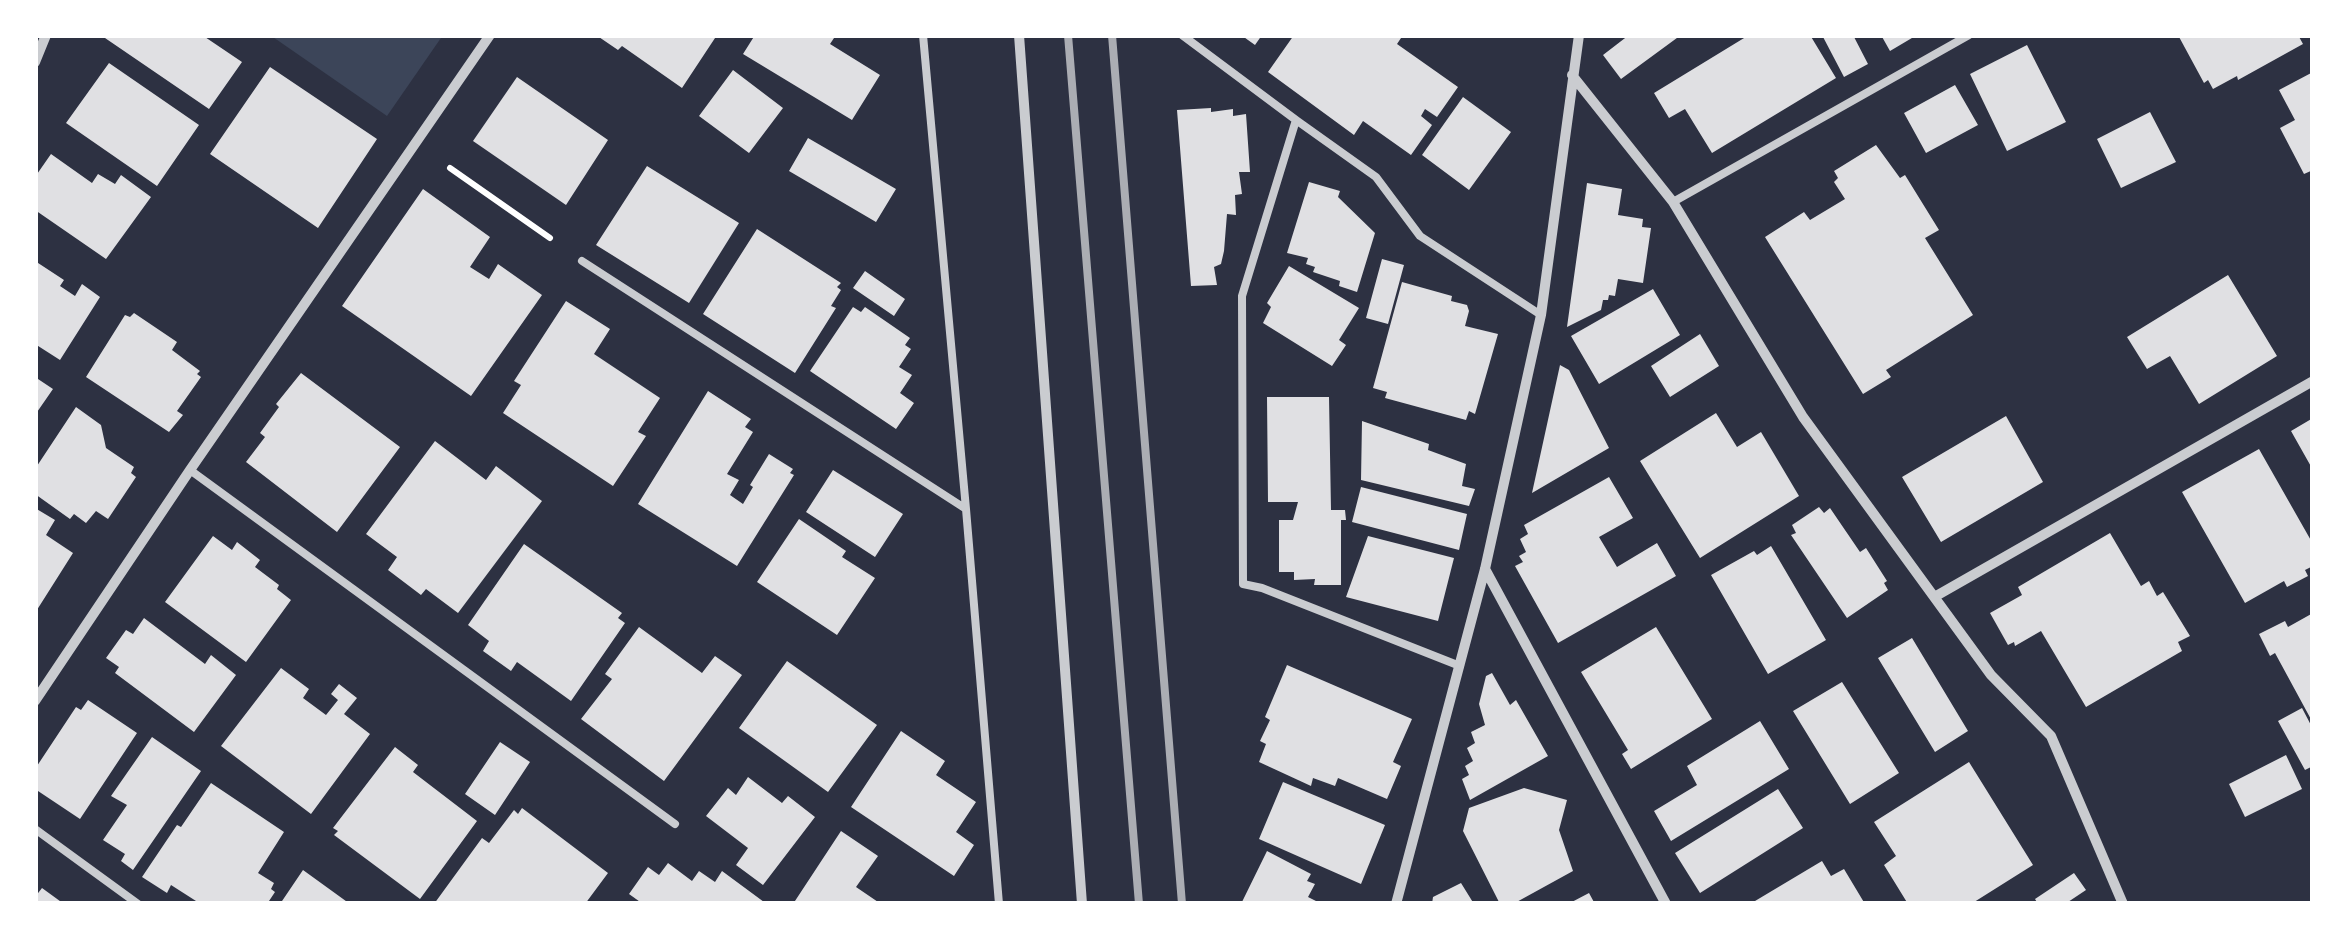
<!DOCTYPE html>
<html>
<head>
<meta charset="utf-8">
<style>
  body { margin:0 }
  #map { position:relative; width:2348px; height:939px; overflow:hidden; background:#2d3142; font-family:"DejaVu Sans",sans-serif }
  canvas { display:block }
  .frame { position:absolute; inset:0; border:38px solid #fff; pointer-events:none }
</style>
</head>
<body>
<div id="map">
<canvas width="2348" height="939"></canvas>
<div class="frame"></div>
</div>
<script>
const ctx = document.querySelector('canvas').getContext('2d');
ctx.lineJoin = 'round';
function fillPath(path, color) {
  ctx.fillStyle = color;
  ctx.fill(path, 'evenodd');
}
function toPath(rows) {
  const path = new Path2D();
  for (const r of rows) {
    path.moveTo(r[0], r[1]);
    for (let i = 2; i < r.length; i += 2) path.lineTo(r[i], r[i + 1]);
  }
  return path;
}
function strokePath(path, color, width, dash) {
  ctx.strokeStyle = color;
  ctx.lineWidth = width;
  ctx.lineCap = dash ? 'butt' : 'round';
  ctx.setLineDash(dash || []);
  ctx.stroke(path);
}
const green = toPath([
  [270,35,443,35,387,116]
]);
const building = toPath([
  [107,35,202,35,242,62,209,109,105,38],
  [596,35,717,35,682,88,622,46,618,50],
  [755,35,836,35,830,44,880,75,852,120,743,54],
  [1241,35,1262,35,1255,45],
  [1294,35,1403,35,1397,44,1458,87,1437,117,1425,109,1421,116,1432,125,1411,155,1363,121,1354,135,1268,72],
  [1629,35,1681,35,1621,79,1603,55],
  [1749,35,1810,35,1836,78,1712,153,1685,109,1669,118,1654,93],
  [1822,35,1853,35,1868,64,1844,77],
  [1881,35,1917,35,1890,51],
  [2178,35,2298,35,2303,44,2238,80,2237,76,2213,89,2208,80,2204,83],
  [2027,45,2066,122,2007,151,1970,74],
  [109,63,199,125,157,186,66,123],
  [270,67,377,139,318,228,210,154],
  [733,70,783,108,749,153,699,116],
  [2313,72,2313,170,2304,174,2280,128,2295,120,2279,90],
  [517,77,608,140,566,205,473,141],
  [1955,85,1978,125,1926,153,1904,113],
  [1463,97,1511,132,1469,190,1422,155],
  [1211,108,1211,112,1233,109,1233,116,1246,114,1250,172,1239,172,1242,194,1235,195,1236,215,1227,214,1224,251,1221,264,1214,267,1217,285,1191,286,1177,110],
  [2150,112,2176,162,2121,188,2097,139],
  [808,138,896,189,876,222,789,171],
  [1876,145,1900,178,1905,175,1939,230,1925,238,1973,315,1886,370,1891,377,1863,394,1765,237,1804,212,1810,220,1845,199,1834,182,1838,178,1834,171],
  [51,154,92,183,98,174,115,184,121,175,151,197,106,259,35,210,35,177],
  [647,166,739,223,689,303,596,245],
  [1309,182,1340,191,1338,197,1375,233,1357,292,1339,286,1340,281,1313,272,1315,267,1306,264,1308,258,1287,253],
  [1587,183,1622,189,1618,215,1643,219,1642,227,1651,228,1643,283,1618,279,1615,296,1609,295,1608,300,1603,300,1601,310,1567,327],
  [423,189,490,237,470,267,489,279,498,264,542,295,471,396,342,306],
  [757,229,841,283,837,287,841,290,831,306,836,308,795,373,703,314],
  [1382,259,1404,265,1388,324,1366,318],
  [35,261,64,280,60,286,75,296,82,284,100,297,60,360,35,344],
  [1289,266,1359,308,1339,340,1346,345,1332,366,1263,323,1271,307,1267,303],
  [865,271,905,299,894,316,853,288],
  [2228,275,2277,356,2199,404,2170,356,2147,369,2127,337],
  [1402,282,1452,296,1451,301,1467,305,1469,311,1465,326,1498,334,1475,414,1469,411,1466,420,1385,398,1387,392,1373,388],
  [1653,289,1680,335,1599,384,1571,336],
  [566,301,610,329,594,354,660,398,638,432,646,436,613,486,503,413,521,385,514,381],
  [853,307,861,312,865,307,910,338,905,345,911,349,899,367,912,375,900,393,914,403,896,429,810,371],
  [134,313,177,342,172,350,200,371,197,374,201,377,177,411,183,415,169,432,86,377,125,315,130,317],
  [1700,334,1719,366,1670,397,1651,366],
  [1560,365,1569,370,1609,448,1532,493],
  [301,373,400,447,337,532,246,462,265,437,260,433,279,407,276,404],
  [35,377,53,389,35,415],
  [708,391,751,419,745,427,753,432,727,474,739,480,730,495,743,504,753,487,750,485,769,454,793,469,790,473,794,475,737,566,638,504],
  [1267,397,1329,397,1331,510,1345,510,1346,520,1341,520,1341,585,1314,585,1315,579,1294,580,1294,572,1279,572,1279,520,1293,520,1298,502,1268,502],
  [76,407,101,425,106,448,134,467,131,473,136,477,108,519,96,511,86,523,74,514,70,519,35,494,35,469],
  [1716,413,1737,447,1761,432,1799,496,1700,558,1640,461],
  [2006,416,2043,482,1941,542,1902,477],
  [2313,418,2313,470,2291,431],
  [1362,421,1429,444,1428,450,1466,464,1462,486,1475,489,1469,506,1361,480],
  [435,441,486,480,496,466,542,501,458,613,426,589,421,595,388,570,397,557,366,534],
  [2259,449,2313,544,2313,566,2305,570,2308,576,2287,587,2284,581,2245,603,2182,492],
  [833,470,903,514,875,557,806,512],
  [1609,477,1633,518,1599,537,1617,567,1657,543,1676,576,1558,643,1515,566,1523,562,1519,556,1526,552,1520,539,1528,534,1524,525],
  [1361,487,1467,514,1459,550,1352,522],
  [1819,507,1824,513,1830,508,1860,552,1866,548,1887,581,1884,583,1888,590,1847,618,1791,535,1796,533,1792,525],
  [35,508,55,520,46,535,73,553,35,613],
  [799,519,846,551,842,557,875,578,837,635,757,582],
  [2110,533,2141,586,2149,581,2157,596,2163,592,2190,636,2178,642,2182,651,2086,707,2041,631,2015,646,2014,642,2008,645,1990,613,2022,595,2018,587],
  [213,536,232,550,237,542,260,560,255,567,279,585,277,589,291,600,246,662,165,602],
  [1368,536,1454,558,1438,621,1346,597],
  [524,544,622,613,618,618,625,623,571,701,517,662,511,671,483,651,489,641,468,625],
  [1771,546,1826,640,1768,674,1711,575,1754,551,1757,555],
  [2313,613,2313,723,2275,653,2270,656,2259,634,2285,621,2288,627],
  [144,618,205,664,211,655,236,675,194,732,115,673,119,667,106,658,126,630,133,634],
  [639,627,702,673,715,656,742,675,664,781,581,719,612,679,605,674],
  [1656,627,1712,719,1631,769,1622,754,1628,750,1581,672],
  [1912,638,1968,731,1935,752,1878,658],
  [787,661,877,725,828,792,739,728],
  [1287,665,1412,719,1393,762,1401,766,1387,799,1338,778,1335,786,1313,778,1311,786,1259,762,1266,744,1260,741,1270,720,1265,717],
  [281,668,309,689,303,698,326,715,338,700,331,694,339,684,357,698,344,714,370,734,311,814,221,746],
  [1492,673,1510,705,1516,700,1548,756,1470,800,1462,779,1469,775,1465,766,1473,761,1467,748,1475,743,1471,732,1485,725,1479,704,1486,676],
  [1842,682,1899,773,1850,804,1793,711],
  [88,700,137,733,80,819,35,789,35,769,76,707,81,710],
  [2302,708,2313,729,2313,766,2305,770,2278,721],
  [1760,721,1789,769,1671,841,1654,811,1697,785,1687,766],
  [901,731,945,761,936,775,976,802,956,832,974,845,954,876,851,807],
  [152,737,201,771,133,870,121,861,125,854,103,840,127,805,111,796],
  [500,742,530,762,495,815,465,794],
  [395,747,418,765,413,772,477,821,420,899,334,835,338,831,333,828],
  [2286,755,2302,789,2245,817,2229,784],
  [1969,762,2033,865,1971,904,1918,901,1908,904,1884,865,1896,856,1874,822],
  [748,777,782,803,788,796,815,817,763,885,736,865,748,848,706,816,728,788,736,795],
  [1283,782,1385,825,1361,884,1259,839],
  [211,783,284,832,258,873,274,883,271,889,275,892,267,904,193,904,196,901,171,885,167,893,142,877,177,825,181,827],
  [1524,788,1567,800,1559,830,1573,871,1513,904,1500,904,1463,831,1469,808],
  [1778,789,1803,828,1700,893,1675,853],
  [522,808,608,873,585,904,434,904,482,838,489,843,514,810,518,814],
  [841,831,878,856,856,887,881,904,793,904],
  [1267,851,1311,874,1307,881,1315,884,1308,897,1322,904,1241,904],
  [1822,861,1831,876,1844,869,1865,904,1750,904],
  [668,863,692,881,699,871,715,882,722,871,764,902,643,904,629,894,648,867,659,875],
  [303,870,350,904,280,904],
  [2074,873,2086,890,2065,904,2038,904,2035,899],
  [1461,883,1474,904,1432,904,1433,897],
  [42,888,64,904,35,904,35,897],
  [1589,893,1595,904,1568,904]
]);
const path = toPath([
  [450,168,550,238]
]);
const service = toPath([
  [1182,35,1296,120],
  [1673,202,1969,35],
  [582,261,966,509,923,35],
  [190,470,675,824],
  [966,509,999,904],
  [1460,666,1262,588,1243,584,1242,296,1296,120,1376,177,1420,236,1541,315],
  [35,829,138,904]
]);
const minor = toPath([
  [1019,35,1082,904],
  [35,62,46,35],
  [1572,75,1673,202,1803,417,1991,675,2051,736,2123,904],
  [1485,569,1666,904],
  [1936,596,2313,381],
  [35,701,190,470,490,35],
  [1396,904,1485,569,1541,315,1579,35]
]);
const rail = toPath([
  [1068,35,1139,904],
  [1112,35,1182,904]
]);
fillPath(green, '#3c4559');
fillPath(building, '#e0e0e3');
strokePath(path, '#fff', 6);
strokePath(service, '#caccd0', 8);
strokePath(minor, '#caccd0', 10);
strokePath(rail, '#abadb3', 8);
</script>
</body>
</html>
